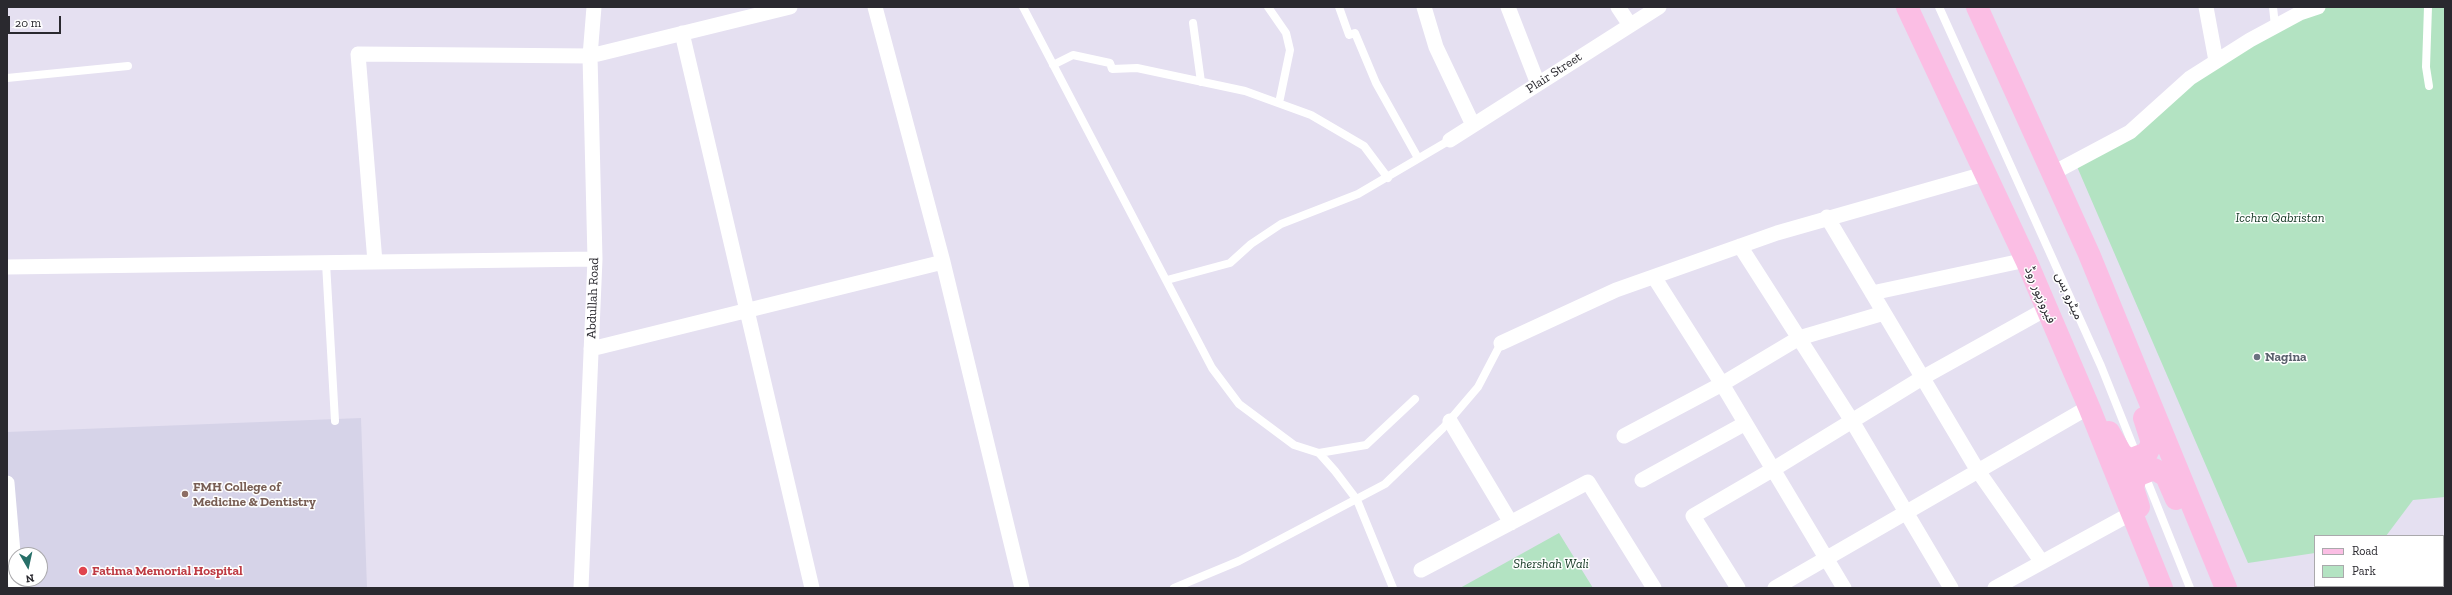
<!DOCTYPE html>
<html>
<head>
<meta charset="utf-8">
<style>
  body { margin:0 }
  #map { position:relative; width:2452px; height:595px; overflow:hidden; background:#e5e0f1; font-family:"Zilla Slab",serif }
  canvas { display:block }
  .frame { position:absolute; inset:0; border:8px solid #2a292f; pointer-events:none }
  .legend { position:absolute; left:2314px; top:535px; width:130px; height:52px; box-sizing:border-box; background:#fff; border:1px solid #aaa9ac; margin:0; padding:5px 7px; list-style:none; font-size:12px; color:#2a292f }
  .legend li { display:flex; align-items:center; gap:8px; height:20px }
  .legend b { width:20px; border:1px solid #aaa9ac }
  .north { position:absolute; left:8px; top:547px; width:40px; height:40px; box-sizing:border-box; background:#fff; border:1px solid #aaa9ac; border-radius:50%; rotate:171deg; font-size:11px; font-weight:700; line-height:16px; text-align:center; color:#2a292f }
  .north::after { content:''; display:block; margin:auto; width:14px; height:18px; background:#276f68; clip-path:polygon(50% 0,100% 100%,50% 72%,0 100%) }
  .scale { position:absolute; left:8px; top:16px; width:53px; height:18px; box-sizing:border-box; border:2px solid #2a292f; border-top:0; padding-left:5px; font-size:12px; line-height:14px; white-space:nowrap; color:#2a292f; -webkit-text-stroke:3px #fff; paint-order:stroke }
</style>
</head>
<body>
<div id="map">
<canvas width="2452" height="595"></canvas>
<div class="frame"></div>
<ul class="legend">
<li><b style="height:5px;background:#fbbee4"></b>Road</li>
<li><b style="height:11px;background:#b3e3c2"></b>Park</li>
</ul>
<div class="north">N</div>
<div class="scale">20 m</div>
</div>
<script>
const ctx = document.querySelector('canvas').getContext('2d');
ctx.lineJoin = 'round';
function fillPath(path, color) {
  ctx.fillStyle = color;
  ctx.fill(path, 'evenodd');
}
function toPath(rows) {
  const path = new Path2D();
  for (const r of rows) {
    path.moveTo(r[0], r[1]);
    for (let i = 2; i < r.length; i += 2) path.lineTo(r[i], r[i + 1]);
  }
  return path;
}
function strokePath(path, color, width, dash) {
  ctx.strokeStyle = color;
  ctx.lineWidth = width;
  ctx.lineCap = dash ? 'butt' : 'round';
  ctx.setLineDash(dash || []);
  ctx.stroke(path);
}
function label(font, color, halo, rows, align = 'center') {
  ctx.font = font + ' "Zilla Slab","Noto Sans Arabic",serif';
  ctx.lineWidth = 3;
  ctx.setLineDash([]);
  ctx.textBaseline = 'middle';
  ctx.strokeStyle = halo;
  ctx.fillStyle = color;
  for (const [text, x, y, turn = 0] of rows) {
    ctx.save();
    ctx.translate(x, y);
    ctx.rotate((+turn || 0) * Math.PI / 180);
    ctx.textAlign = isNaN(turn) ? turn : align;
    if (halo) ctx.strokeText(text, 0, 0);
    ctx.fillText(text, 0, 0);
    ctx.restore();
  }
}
const education = toPath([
  [361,418,367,588,7,588,7,432],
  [16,555,40,555,40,579,16,579]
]);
const green = toPath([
  [2318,7,2445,7,2445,497,2413,500,2386,536,2315,536,2315,553,2248,563,2075,162,2130,132,2190,78],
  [1559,533,1593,588,1460,588]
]);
const service = toPath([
  [1023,7,1212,368,1239,404,1294,445,1319,453,1335,471,1357,500,1393,588],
  [1268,7,1286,33,1290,50,1279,103],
  [1339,7,1349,35,1355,33,1376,83,1418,158],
  [1939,7,2101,366,2137,456],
  [2273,7,2275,26],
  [2428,7,2426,67,2429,86],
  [1193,23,1201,82],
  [1053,65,1073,55,1110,63,1112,69,1137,68,1245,91,1311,115,1364,146,1388,178],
  [7,78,128,66],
  [326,263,335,421],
  [1167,280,1230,263,1251,244,1281,224,1358,194,1450,140],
  [1319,453,1366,445,1415,399],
  [2144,473,2190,588],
  [1174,588,1239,561,1385,484,1443,428,1478,387,1501,343]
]);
const minor = toPath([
  [875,7,943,262,1022,588],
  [1424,7,1436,47,1473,125],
  [1508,7,1538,84],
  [1618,7,1630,25],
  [2206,7,2216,61],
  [682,33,812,588],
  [1450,140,1659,7],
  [2053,173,2130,132,2190,78,2250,40,2300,13,2318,7],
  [1827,217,1978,471,2041,561],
  [1740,246,1852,421,1951,588],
  [375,262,358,54,590,56,790,7],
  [7,267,595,259],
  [1654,277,1722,384,1844,588],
  [1872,293,2026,260],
  [1501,343,1616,290,1777,233,1984,174],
  [591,349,943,262],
  [1450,421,1511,523],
  [1624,436,1722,384,1799,338,1884,313],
  [1642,480,1744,424],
  [7,483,16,588],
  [1421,570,1588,482,1654,588],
  [581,588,595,259,590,56,594,7],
  [1738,588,1693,516,1772,470,1922,378,2046,309],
  [1775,588,2089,407],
  [1995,588,2132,513]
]);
const primary = toPath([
  [1907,7,2026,260,2089,407,2162,588],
  [1977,7,2089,254,2226,588],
  [2109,432,2121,453,2129,460,2147,453,2152,443,2144,418],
  [2139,507,2133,488,2136,476,2154,469,2166,476,2176,499]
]);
const markers = [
  [2257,357,4,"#6b7280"],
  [185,494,4,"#8d6e63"],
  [83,571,5,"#e0444e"]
];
const streetNames = [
  ["Plair Street",1554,73,-33],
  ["فیروزپور روڈ",2040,295,67],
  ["میٹرو بس",2069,296,66],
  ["Abdullah Road",593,298,-88]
];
const parkNames = [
  ["Icchra Qabristan",2280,218],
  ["Shershah Wali",1551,564]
];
const worshipNames = [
  ["Nagina",2265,357]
];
const educationNames = [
  ["FMH College of",193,487],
  ["Medicine & Dentistry",193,502]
];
const healthNames = [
  ["Fatima Memorial Hospital",92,571]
];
fillPath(education, '#d6d3e8');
fillPath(green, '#b3e3c2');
strokePath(service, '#fff', 8);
strokePath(minor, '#fff', 15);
strokePath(primary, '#fbbee4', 22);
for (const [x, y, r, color] of markers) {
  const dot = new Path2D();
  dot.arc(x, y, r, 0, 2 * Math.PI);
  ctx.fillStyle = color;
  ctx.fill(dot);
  strokePath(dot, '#fff', 1.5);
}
label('13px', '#2a292f', '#fff', streetNames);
label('italic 13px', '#113520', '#fff', parkNames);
label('bold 13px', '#5b616d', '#fff', worshipNames, 'left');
label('bold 13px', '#785e54', '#fff', educationNames, 'left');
label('bold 13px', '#be3a42', '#fff', healthNames, 'left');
</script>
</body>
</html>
